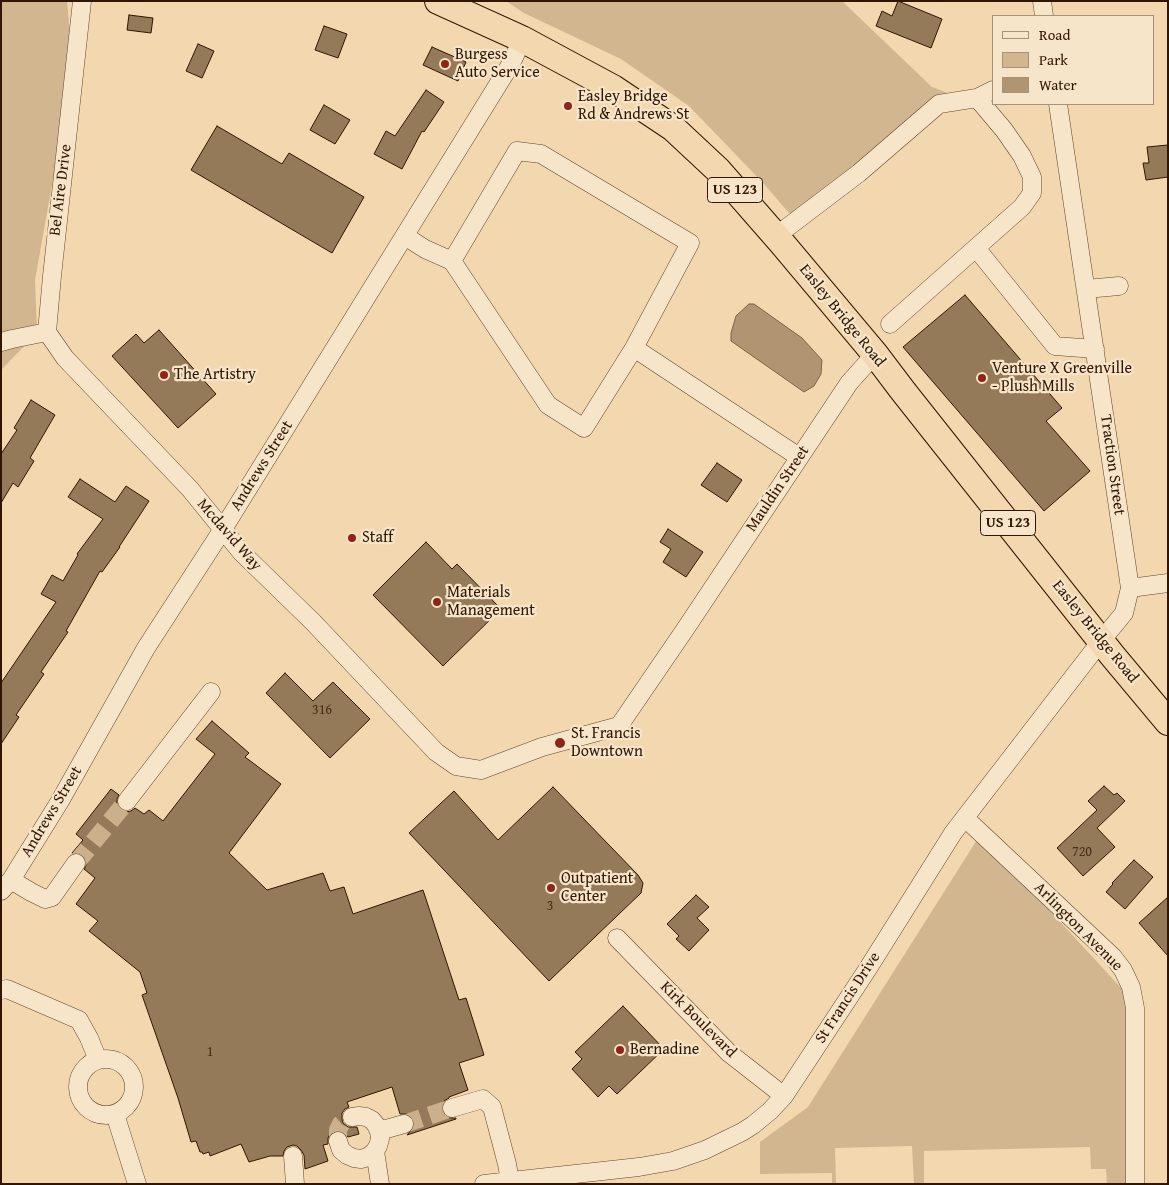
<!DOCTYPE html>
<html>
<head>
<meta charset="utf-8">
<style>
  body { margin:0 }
  #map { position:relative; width:1169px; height:1185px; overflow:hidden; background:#f3d7ae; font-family:"Gentium Book Plus",serif }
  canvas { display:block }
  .frame { position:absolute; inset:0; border:2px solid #301600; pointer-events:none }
  .legend { position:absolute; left:992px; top:15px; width:162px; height:90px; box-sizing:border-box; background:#f7e5ca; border:1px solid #a79279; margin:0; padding:6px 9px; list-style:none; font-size:15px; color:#301600 }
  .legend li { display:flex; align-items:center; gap:10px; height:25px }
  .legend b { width:25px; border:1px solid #a79279 }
</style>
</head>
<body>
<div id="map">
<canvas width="1169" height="1185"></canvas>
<div class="frame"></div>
<ul class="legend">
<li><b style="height:6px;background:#f7e5ca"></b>Road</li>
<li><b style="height:14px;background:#d2b690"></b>Park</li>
<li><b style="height:14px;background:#b19573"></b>Water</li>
</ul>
</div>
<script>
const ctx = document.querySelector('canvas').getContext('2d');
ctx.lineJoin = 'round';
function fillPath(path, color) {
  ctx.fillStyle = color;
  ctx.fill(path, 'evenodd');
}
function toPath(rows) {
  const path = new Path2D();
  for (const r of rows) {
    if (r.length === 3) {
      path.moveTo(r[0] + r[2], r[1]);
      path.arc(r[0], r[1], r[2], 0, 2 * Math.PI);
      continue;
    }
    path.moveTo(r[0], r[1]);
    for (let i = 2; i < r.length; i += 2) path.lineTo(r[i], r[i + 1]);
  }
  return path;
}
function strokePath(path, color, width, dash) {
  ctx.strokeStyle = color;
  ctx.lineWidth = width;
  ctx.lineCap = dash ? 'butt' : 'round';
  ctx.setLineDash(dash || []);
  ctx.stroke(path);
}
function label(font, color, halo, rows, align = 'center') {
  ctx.font = font + ' "Gentium Book Plus",serif';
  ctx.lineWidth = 4.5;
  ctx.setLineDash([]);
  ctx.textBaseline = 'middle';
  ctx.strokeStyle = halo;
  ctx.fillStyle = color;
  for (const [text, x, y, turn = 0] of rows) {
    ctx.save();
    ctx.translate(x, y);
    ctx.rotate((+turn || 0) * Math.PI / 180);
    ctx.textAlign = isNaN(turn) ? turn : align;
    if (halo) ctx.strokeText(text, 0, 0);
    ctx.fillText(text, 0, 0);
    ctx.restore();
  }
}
const green = toPath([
  [1,1,67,1,73,68,35,280,37,333,1,370],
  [506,1,842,1,932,87,958,97,802,228,764,184,689,106,621,59,524,13],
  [980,835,1135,1003,1132,1184,1107,1184,1106,1169,1091,1169,1090,1147,924,1151,924,1184,914,1184,912,1146,835,1148,836,1184,832,1184,832,1173,760,1174,760,1142,808,1107]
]);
const water = toPath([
  [749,304,754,304,802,338,822,360,821,374,814,386,804,392,731,341,731,333,736,316,749,304]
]);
const building = toPath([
  [898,1,942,19,931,48,876,26,882,11,892,16,898,1],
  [129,15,153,18,151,33,127,30,129,15],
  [324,26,347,34,338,58,315,50,324,26],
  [198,44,214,51,202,78,186,71,198,44],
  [432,47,466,62,458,81,423,65,432,47],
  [426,90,444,102,424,132,422,131,402,169,374,154,386,131,395,136,426,90],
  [324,105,350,120,335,144,310,130,324,105],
  [217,126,282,164,289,153,364,197,332,253,191,170,217,126],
  [1168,145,1168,177,1146,180,1143,163,1149,163,1147,147,1168,145],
  [965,295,1062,408,1046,421,1090,471,1044,511,903,347,965,295],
  [159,330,216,394,178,428,112,356,136,334,144,343,159,330],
  [31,400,55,415,30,458,34,461,18,487,13,483,1,503,1,454,17,430,14,428,31,400],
  [717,463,742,480,727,502,701,485,717,463],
  [80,479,115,502,126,486,149,501,119,547,120,547,102,572,100,571,66,631,68,632,41,672,44,674,16,715,19,717,1,744,1,683,56,602,41,594,52,575,63,581,78,555,77,554,103,519,68,497,80,479],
  [668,529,703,552,686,577,663,562,671,549,660,542,668,529],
  [426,542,452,569,457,564,501,609,443,666,373,595,426,542],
  [285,673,313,701,333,682,370,719,330,758,266,693,285,673],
  [212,721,249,753,245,757,281,784,229,853,267,890,323,873,330,891,344,887,353,914,423,890,459,1000,466,998,484,1055,459,1063,468,1090,449,1097,449,1098,444,1101,442,1106,442,1111,445,1116,450,1118,456,1118,456,1119,407,1135,414,1127,414,1121,411,1116,407,1114,400,1114,392,1087,347,1102,349,1107,345,1109,342,1113,342,1119,343,1123,348,1127,357,1127,359,1134,348,1137,345,1133,341,1131,334,1131,330,1134,328,1138,328,1144,323,1145,328,1161,305,1169,304,1155,301,1150,297,1146,293,1145,287,1147,284,1151,283,1156,270,1156,249,1162,241,1144,210,1156,209,1152,203,1154,202,1152,200,1152,196,1141,191,1142,178,1098,142,995,147,993,140,972,89,931,98,921,76,904,95,878,84,869,87,863,85,858,82,855,77,853,72,853,83,840,76,834,111,789,119,795,117,799,117,805,121,810,126,812,131,811,135,808,144,814,149,810,163,821,215,754,196,739,212,721],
  [1104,786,1114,795,1117,793,1125,801,1097,828,1115,847,1083,876,1057,848,1097,810,1088,801,1104,786],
  [553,787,638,875,643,883,641,893,549,981,409,833,454,791,498,840,553,787],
  [1134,860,1153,877,1125,909,1106,892,1113,884,1112,883,1134,860],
  [696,895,709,907,697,918,709,930,689,951,676,939,679,936,667,924,696,895],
  [1168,897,1168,956,1139,923,1168,897],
  [623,1006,664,1049,617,1094,609,1086,598,1097,572,1069,582,1059,575,1052,623,1006]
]);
const minorTunnel = toPath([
  [76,863,127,801],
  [404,1124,452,1108],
  [338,1141,338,1130,341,1124,346,1120,352,1117]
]);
const minor = toPath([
  [1042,1,1044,16],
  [405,236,425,249,452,261,548,405,584,428,634,348,690,243,541,154,517,151,452,261],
  [776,236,859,173,939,104,977,98,993,90],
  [976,248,1055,346,1095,349],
  [1086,289,1119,286],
  [890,324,1022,207,1032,193,1032,177,1022,156,1004,130,977,98],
  [47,332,65,358,190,489,242,553,313,622,436,752,456,766,481,770,542,747,619,726,686,628,849,383,875,354],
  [47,332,52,276,82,1],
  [1,342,12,339,47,332],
  [634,348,799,457],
  [1130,588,1168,583],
  [127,801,211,692],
  [965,818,1113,957,1123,970,1131,987,1135,1008,1135,1184],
  [11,880,31,892,45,899,52,897,76,863],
  [1,891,11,880,60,801,146,648,223,529,512,62,522,39],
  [617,938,729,1053,784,1096],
  [1,990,7,989,79,1020,89,1038,98,1060],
  [106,1087,28],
  [452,1108,483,1099,492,1107,507,1164,510,1181],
  [115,1114,137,1184],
  [379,1131,404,1124],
  [338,1141,341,1150,347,1155,354,1158,361,1159,368,1157,375,1151,378,1146,380,1139,379,1131,376,1125,372,1120,366,1117,359,1116,352,1117],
  [375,1151,380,1184],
  [293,1156,295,1184],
  [484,1184,639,1167,673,1161,705,1150,742,1132,753,1125,770,1111,784,1096,867,970,953,833,1101,641,1124,613,1130,588,1058,104]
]);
const highway = toPath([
  [438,1,522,39,613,88,673,128,718,170,781,242,875,354,903,391,1112,655,1168,722]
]);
const markers = [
  [445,64,5,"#8f2418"],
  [568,106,5,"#8f2418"],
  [164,375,5,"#8f2418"],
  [982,378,5,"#8f2418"],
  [352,538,5,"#8f2418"],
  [437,602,5,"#8f2418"],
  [560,743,6,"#8f2418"],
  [551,888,5,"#8f2418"],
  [620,1050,5,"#8f2418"]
];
const numberNames = [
  ["316",322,710],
  ["720",1082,852],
  ["3",550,906],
  ["1",210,1052]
];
const shields = [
  [735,190,55],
  [1008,523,55]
];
const shieldNames = [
  ["US 123",735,190],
  ["US 123",1008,523]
];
const poiNames = [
  ["Burgess",455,55],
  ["Auto Service",455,73],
  ["Easley Bridge",578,97],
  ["Rd & Andrews St",578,115],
  ["Venture X Greenville",992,369],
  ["- Plush Mills",992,387],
  ["The Artistry",174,375],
  ["Staff",362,538],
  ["Materials",447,593],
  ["Management",447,611],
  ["St. Francis",571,734],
  ["Downtown",571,752],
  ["Outpatient",561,879],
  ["Center",561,897],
  ["Bernadine",630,1050]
];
const streetNames = [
  ["Bel Aire Drive",61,190,-83],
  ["Easley Bridge Road",842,316,51],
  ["Traction Street",1112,465,82],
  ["Andrews Street",262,466,-58],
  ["Mauldin Street",778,489,-56],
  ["Mcdavid Way",229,535,49],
  ["Easley Bridge Road",1095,632,51],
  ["Andrews Street",52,812,-59],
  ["Arlington Avenue",1078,927,45],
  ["St Francis Drive",848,998,-57],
  ["Kirk Boulevard",698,1020,45]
];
fillPath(green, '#d2b690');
fillPath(water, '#b19573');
strokePath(water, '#7d6245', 1);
fillPath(building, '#957a5a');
strokePath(building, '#301600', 1);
strokePath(minorTunnel, '#ccb08b', 18, [18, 9]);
strokePath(minor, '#61462c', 19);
strokePath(highway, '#301600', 28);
strokePath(minor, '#f7e5ca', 18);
strokePath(highway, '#f3d7ae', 26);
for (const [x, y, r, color] of markers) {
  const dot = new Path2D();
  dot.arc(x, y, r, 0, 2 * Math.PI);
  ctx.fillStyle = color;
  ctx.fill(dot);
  strokePath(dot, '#f7e5ca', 2);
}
label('14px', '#492f16', null, numberNames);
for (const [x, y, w] of shields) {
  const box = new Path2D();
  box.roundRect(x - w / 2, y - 12.5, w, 25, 4);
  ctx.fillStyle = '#f7e5ca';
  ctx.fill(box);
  strokePath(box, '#301600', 1);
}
label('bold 15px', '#301600', null, shieldNames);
label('16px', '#301600', '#f7e5ca', poiNames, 'left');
label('16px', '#301600', '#f7e5ca', streetNames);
</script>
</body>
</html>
